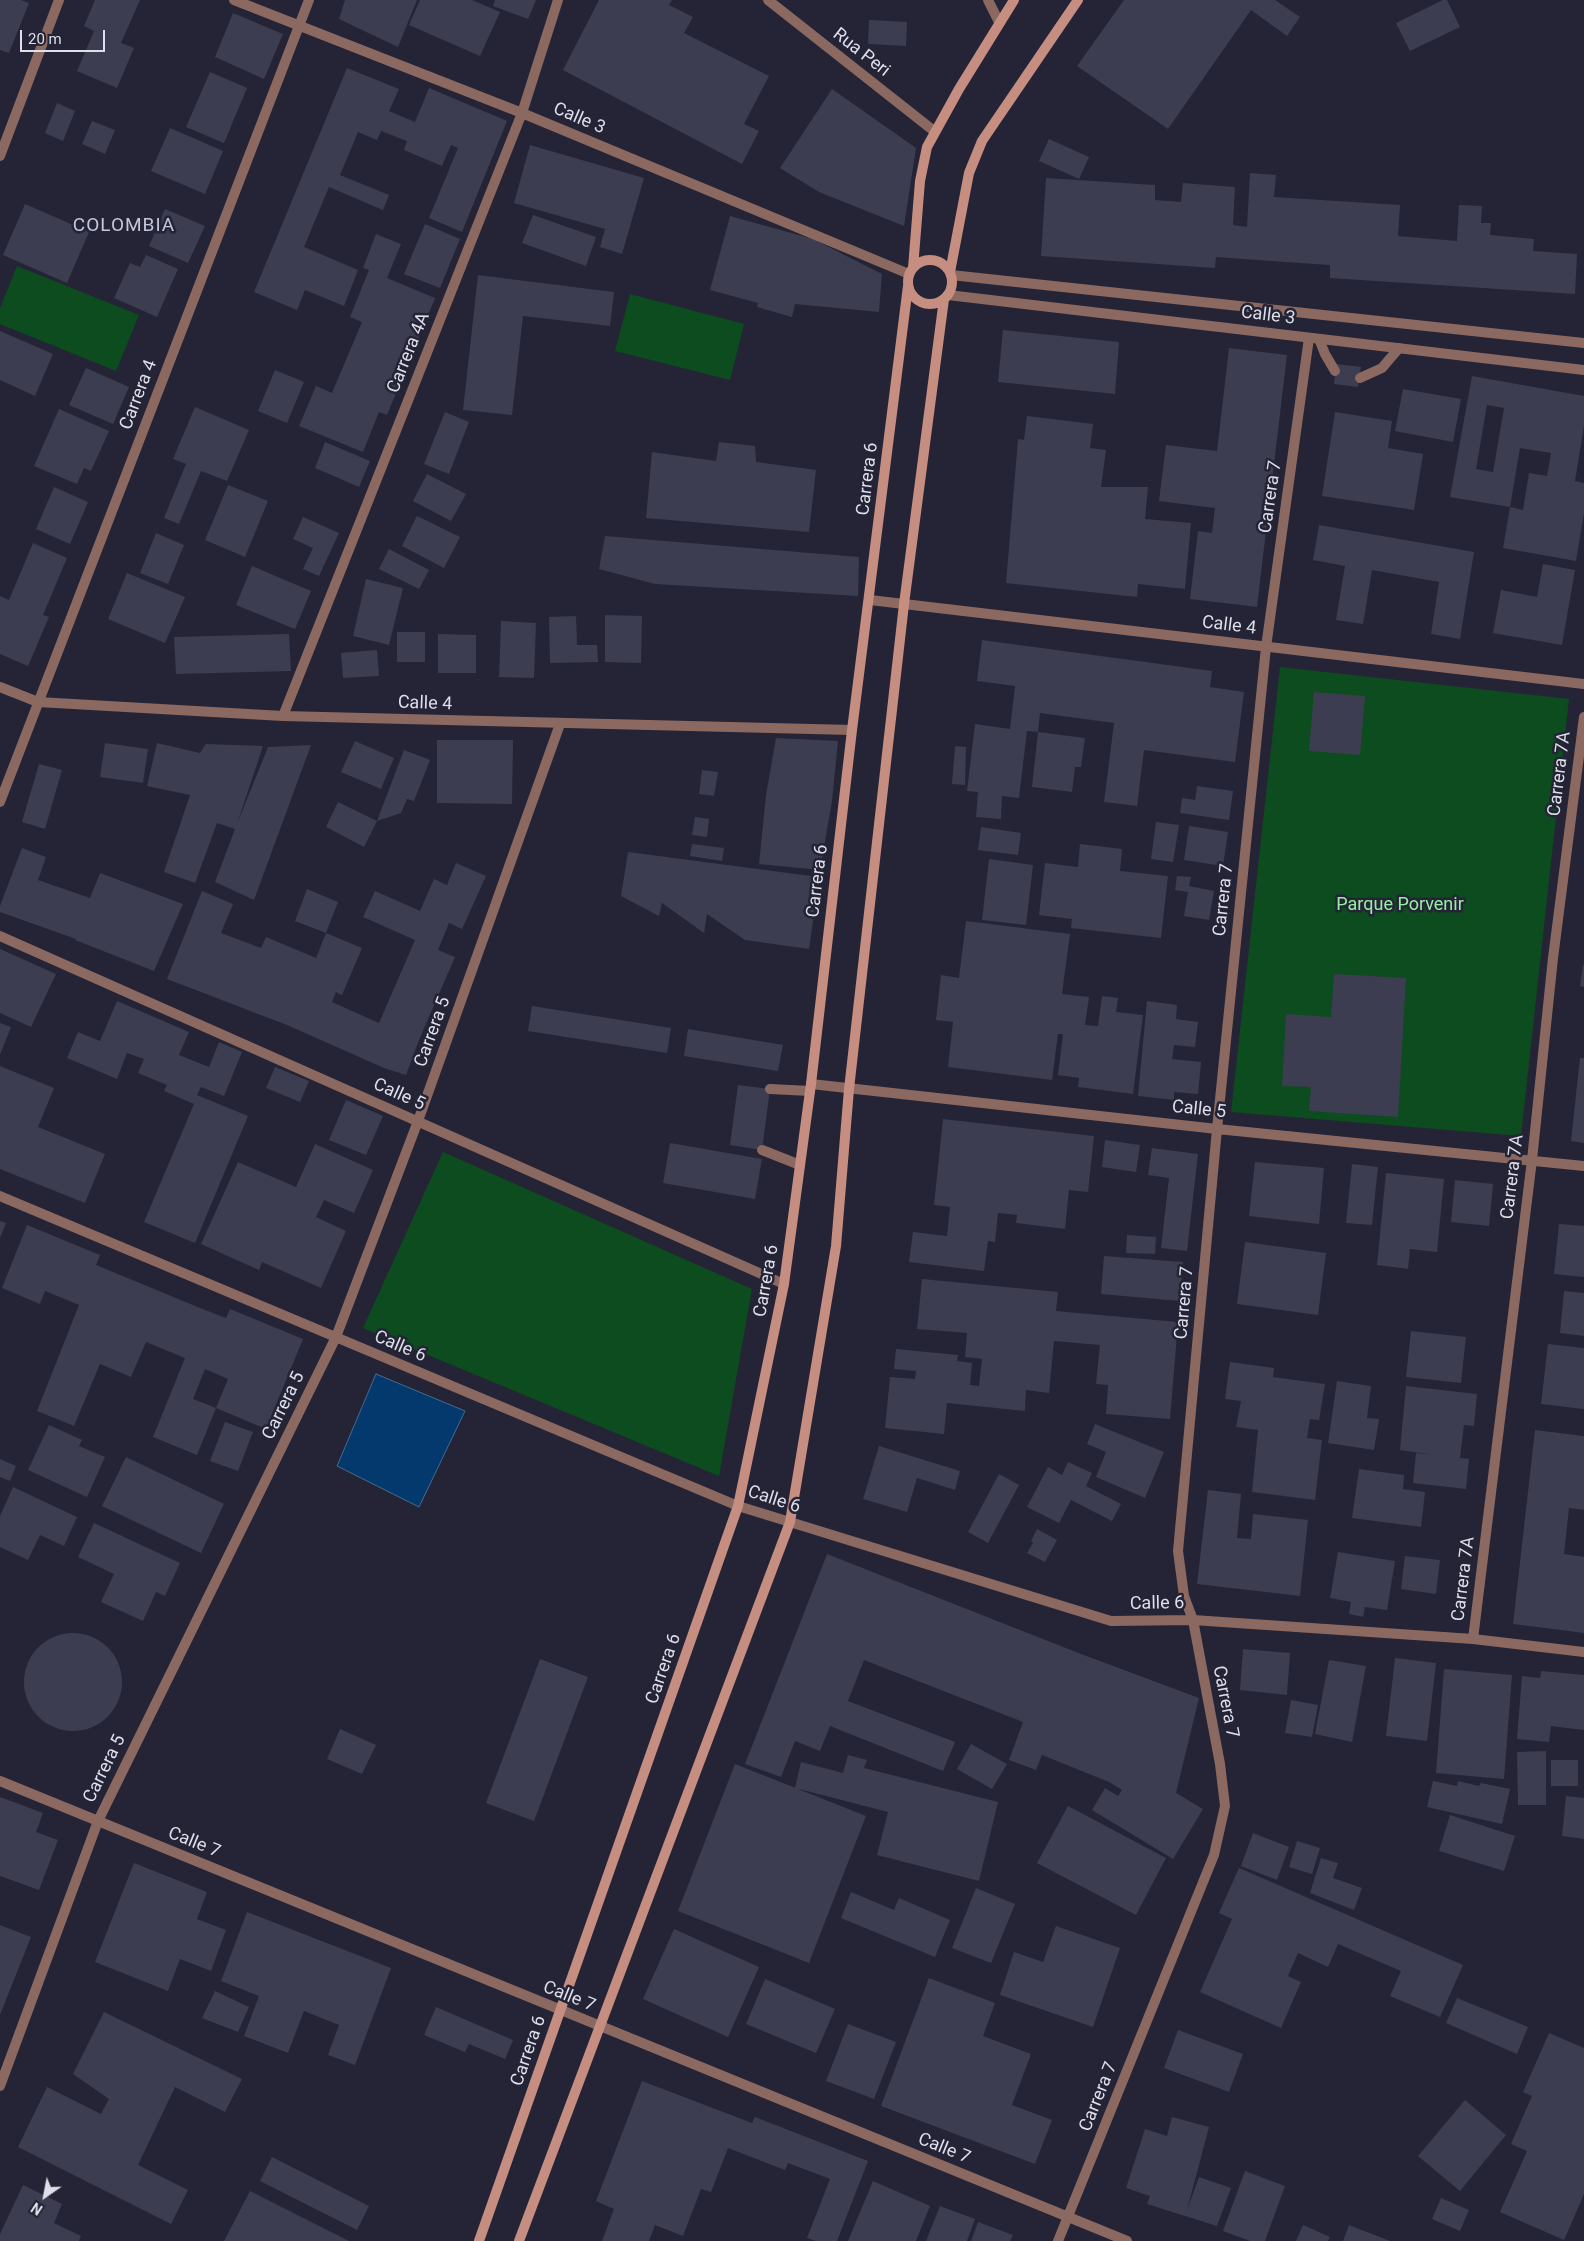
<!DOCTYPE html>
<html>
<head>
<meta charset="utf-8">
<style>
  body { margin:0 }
  #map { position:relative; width:1584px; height:2241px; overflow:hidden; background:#242436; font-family:Roboto,sans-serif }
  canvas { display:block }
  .north { position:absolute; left:20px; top:2171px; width:50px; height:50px; -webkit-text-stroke:4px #242436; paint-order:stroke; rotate:213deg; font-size:14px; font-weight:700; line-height:20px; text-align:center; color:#dedfeb }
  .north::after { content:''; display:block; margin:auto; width:18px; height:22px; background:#dedfeb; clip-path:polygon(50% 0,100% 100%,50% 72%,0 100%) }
  .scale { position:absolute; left:20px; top:30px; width:85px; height:22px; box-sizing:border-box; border:2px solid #dedfeb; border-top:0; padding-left:6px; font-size:15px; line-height:18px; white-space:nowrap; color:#dedfeb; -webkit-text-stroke:4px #242436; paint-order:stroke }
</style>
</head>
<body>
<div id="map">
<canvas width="1584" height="2241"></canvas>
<div class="north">N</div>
<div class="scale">20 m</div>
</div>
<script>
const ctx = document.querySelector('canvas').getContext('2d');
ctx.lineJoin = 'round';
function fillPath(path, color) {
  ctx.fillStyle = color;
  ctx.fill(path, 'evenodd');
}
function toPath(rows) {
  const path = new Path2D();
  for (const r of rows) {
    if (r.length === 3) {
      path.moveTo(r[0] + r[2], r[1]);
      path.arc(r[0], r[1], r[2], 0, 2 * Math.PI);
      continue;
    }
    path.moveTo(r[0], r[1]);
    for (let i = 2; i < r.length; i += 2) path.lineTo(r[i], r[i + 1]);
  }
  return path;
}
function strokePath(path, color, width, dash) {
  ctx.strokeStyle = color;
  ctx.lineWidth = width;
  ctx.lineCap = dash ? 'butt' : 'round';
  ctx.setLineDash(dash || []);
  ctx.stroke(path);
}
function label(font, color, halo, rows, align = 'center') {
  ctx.font = font + ' Roboto,sans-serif';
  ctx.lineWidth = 5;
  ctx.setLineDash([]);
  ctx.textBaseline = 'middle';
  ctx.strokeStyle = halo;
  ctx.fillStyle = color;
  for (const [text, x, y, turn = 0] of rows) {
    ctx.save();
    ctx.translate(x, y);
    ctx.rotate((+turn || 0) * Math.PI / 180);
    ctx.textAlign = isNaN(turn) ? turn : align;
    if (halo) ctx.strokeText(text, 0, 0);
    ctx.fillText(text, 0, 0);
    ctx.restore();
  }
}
const green = toPath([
  [17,266,139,315,116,371,0,324,0,308],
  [630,294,744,324,730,380,615,351],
  [1280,667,1569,699,1521,1136,1231,1112],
  [443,1152,752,1289,719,1476,363,1328]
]);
const water = toPath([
  [376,1374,465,1411,419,1507,337,1466,376,1374]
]);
const building = toPath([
  [0,0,21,0,29,3,9,53,0,50],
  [95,0,140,0,121,43,134,48,117,88,77,71,94,31,84,26],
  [345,0,417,0,398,47,339,19],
  [420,0,472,0,500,12,480,56,409,25],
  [495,0,536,0,528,19,493,6],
  [599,0,672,0,669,5,693,17,684,33,769,76,744,124,759,131,742,164,563,70],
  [1124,0,1275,0,1300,17,1287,36,1251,10,1168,129,1077,66],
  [1443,0,1447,0,1460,27,1410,51,1396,23],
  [233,13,283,34,264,79,215,57],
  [869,20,907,22,906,46,868,44],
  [347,68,399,89,389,111,415,122,429,88,507,121,462,232,429,218,458,148,451,145,442,166,404,150,407,141,381,131,377,140,358,132,340,175,389,195,383,210,329,187,304,247,358,270,344,306,305,290,297,310,254,292],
  [210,72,247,88,224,143,186,127],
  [832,89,916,148,904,226,819,192,780,168],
  [57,103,75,111,63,141,45,133],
  [92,121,115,130,105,154,82,144],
  [170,128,223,151,205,194,151,171],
  [1049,139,1089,157,1079,179,1039,161],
  [530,145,644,178,622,254,600,247,605,229,514,203],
  [1250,173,1276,175,1274,197,1400,205,1398,236,1457,241,1459,205,1482,206,1481,223,1491,223,1490,235,1534,239,1533,251,1577,254,1575,294,1330,278,1330,265,1300,263,1216,257,1215,268,1041,256,1046,178,1155,185,1155,200,1181,202,1183,183,1235,187,1233,225,1247,227],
  [25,204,89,232,67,283,3,255],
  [165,209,205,226,188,263,149,246],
  [533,215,596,237,586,266,522,243],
  [730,216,813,239,882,274,879,312,795,304,792,317,757,307,758,303,710,290],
  [425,224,460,239,440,288,404,274],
  [376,234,401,244,387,278,435,298,387,415,379,412,363,452,299,426,316,386,332,393,362,322,350,317,369,270,363,268],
  [146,255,178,269,157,317,114,298,130,263,140,267],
  [478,275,614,292,610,326,523,316,512,415,463,410],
  [1003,330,1119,342,1115,394,998,382],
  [0,331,53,354,35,396,0,380],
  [1229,348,1287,355,1257,607,1190,599,1198,531,1212,533,1215,508,1159,501,1166,445,1217,451],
  [1336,364,1361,367,1358,387,1334,384],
  [86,368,129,387,113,424,69,405],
  [275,370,304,382,287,423,258,411],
  [1472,376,1584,396,1584,426,1575,481,1584,483,1584,513,1576,561,1503,548,1510,507,1523,510,1529,473,1547,476,1551,453,1520,448,1510,507,1450,497],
  [1487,405,1504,408,1493,472,1476,469],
  [1403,389,1461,399,1453,442,1395,431],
  [195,407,249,430,227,481,201,471,179,524,164,518,186,464,173,459],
  [59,409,109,431,91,471,84,468,77,484,34,466],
  [445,412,469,422,449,474,424,464],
  [1335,412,1392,421,1388,448,1423,454,1414,510,1322,496],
  [1027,416,1093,424,1090,448,1106,450,1101,487,1148,487,1145,519,1191,523,1185,589,1138,584,1137,597,1006,583,1018,439,1024,440],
  [325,442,370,461,359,487,315,468],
  [719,442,755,446,756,462,816,470,809,532,646,518,652,452,716,461],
  [427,474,466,494,451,521,413,501],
  [228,485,268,501,245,557,205,540],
  [54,487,88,502,70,544,36,529],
  [417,516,460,537,444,568,402,546],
  [303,517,339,533,319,576,303,569,313,548,293,539],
  [1319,525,1474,552,1460,639,1431,634,1439,582,1372,570,1363,624,1336,620,1345,566,1313,560],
  [156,533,184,545,168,584,140,573],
  [605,536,859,557,858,596,655,584,599,569],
  [33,543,67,558,43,615,49,617,28,666,0,654,0,596,9,600],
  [389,549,429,570,419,589,379,569],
  [1543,564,1575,570,1562,645,1493,633,1501,590,1537,597],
  [252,566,311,591,295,629,236,605],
  [127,573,185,597,165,643,108,619],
  [366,579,403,588,389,645,353,636],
  [605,615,642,616,641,663,605,662],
  [576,616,577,645,597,645,598,662,550,663,549,617],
  [501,621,536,623,534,678,499,677],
  [397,632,425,632,425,662,397,662],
  [289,634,291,671,176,674,174,637],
  [438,634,476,635,476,673,438,673],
  [982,640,1212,671,1210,687,1244,692,1235,762,1144,750,1137,806,1104,802,1114,723,1040,713,1038,732,1027,731,1019,798,1002,796,1001,819,976,817,978,792,967,791,975,724,1010,729,1015,686,977,681],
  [377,650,379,676,343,678,341,653],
  [1314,692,1365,696,1360,755,1309,751],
  [1038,732,1085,738,1081,767,1075,767,1072,792,1032,787],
  [776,738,838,741,832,801,820,870,759,864,766,795],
  [437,740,513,740,512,804,437,803],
  [355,741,394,758,381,789,341,772],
  [105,743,148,749,143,783,100,777],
  [157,743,200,753,206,744,263,746,237,824,268,747,311,745,254,900,215,882,235,829,217,823,195,883,164,872,190,795,147,786],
  [955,746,966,747,965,785,952,784],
  [404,750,430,760,414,801,407,799,401,813,377,821,364,847,326,827,338,802,377,821],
  [39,764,62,770,45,829,22,822],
  [702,770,718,772,714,796,699,794],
  [1197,786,1233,791,1229,820,1180,813,1182,798,1195,800],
  [695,817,709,819,707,837,692,835],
  [1156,822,1179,825,1173,862,1151,859],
  [1189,826,1228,832,1223,866,1184,860],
  [981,827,1021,833,1018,855,978,850],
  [692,844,724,848,722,861,690,856],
  [1080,844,1122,849,1120,871,1168,876,1161,938,1071,928,1072,919,1039,915,1045,863,1078,867],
  [22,848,46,857,38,880,90,898,100,873,183,904,154,971,75,940,76,939,0,912,0,906],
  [628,852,819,877,809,949,745,940,707,914,704,933,662,903,659,916,621,896],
  [989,859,1033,865,1026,925,982,920],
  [456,863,486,876,462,929,449,923,438,950,455,957,419,1040,406,1075,384,1068,287,1025,167,979,202,891,233,904,221,933,261,948,266,937,316,958,326,933,295,921,307,889,338,902,326,933,362,948,342,995,336,992,332,1002,379,1023,415,940,363,917,375,891,420,911,434,879,447,885],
  [1177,876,1191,877,1189,886,1214,891,1209,920,1184,916,1188,892,1175,890],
  [966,921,1070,934,1062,994,1089,997,1085,1025,1098,1026,1102,996,1118,998,1116,1012,1143,1015,1133,1094,1078,1087,1079,1078,1058,1075,1063,1034,1058,1034,1052,1080,948,1067,953,1022,936,1020,941,975,959,978],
  [0,949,56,974,31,1027,0,1013],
  [1583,965,1584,965,1584,987,1580,986],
  [1334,974,1406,978,1398,1117,1309,1111,1311,1087,1282,1086,1286,1014,1331,1017],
  [117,1001,189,1032,179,1055,209,1067,219,1042,242,1052,224,1096,201,1087,197,1095,248,1116,195,1243,144,1222,194,1104,164,1091,167,1085,138,1073,144,1059,127,1053,117,1079,67,1058,78,1032,100,1041],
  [1147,1001,1177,1005,1176,1019,1198,1022,1195,1047,1174,1045,1172,1059,1201,1062,1198,1094,1174,1092,1174,1100,1138,1096],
  [532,1006,671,1028,667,1053,528,1031],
  [0,1023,11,1027,0,1055],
  [688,1029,783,1045,778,1071,684,1056],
  [1580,1058,1584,1058,1584,1143,1571,1141],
  [0,1066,54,1088,38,1127,105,1154,85,1203,0,1169],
  [275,1067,309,1081,300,1102,266,1088],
  [738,1085,770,1089,762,1150,730,1145],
  [346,1100,383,1116,366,1155,329,1140],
  [943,1119,1094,1136,1088,1192,1069,1190,1065,1229,1016,1223,1017,1215,998,1213,995,1242,988,1241,984,1271,909,1262,913,1232,947,1236,950,1207,934,1205],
  [1105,1140,1140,1145,1136,1172,1102,1167],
  [670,1143,762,1159,755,1199,663,1183],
  [315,1144,373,1170,354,1213,324,1200,316,1217,346,1231,321,1288,262,1262,259,1270,201,1244,238,1162,296,1187],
  [1152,1148,1198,1154,1187,1251,1161,1248,1169,1178,1148,1175],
  [1255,1162,1324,1168,1319,1224,1249,1216],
  [1352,1164,1378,1167,1372,1225,1346,1223],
  [1386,1173,1444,1179,1437,1252,1410,1249,1408,1269,1377,1265],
  [1455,1180,1493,1184,1489,1226,1451,1222],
  [0,1221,6,1223,0,1238],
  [1559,1224,1584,1226,1584,1277,1554,1274],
  [27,1225,100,1255,96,1265,205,1310,226,1318,230,1309,303,1339,266,1429,216,1408,228,1379,205,1369,193,1399,216,1408,197,1455,153,1437,185,1358,146,1342,131,1377,100,1364,74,1426,37,1411,79,1305,45,1291,40,1304,2,1288],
  [1127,1235,1156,1237,1155,1254,1126,1253],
  [1245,1242,1326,1253,1318,1315,1237,1304],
  [1104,1256,1183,1262,1180,1301,1101,1294],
  [922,1279,1058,1292,1056,1311,1178,1322,1170,1419,1106,1414,1108,1385,1096,1384,1100,1345,1054,1341,1049,1393,1026,1390,1025,1411,947,1403,944,1434,885,1428,890,1377,915,1379,916,1371,894,1369,896,1349,958,1355,957,1361,972,1363,970,1385,979,1386,982,1359,965,1357,967,1333,917,1329],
  [1564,1291,1584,1293,1584,1336,1560,1333],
  [1411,1331,1466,1337,1461,1383,1406,1377],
  [1548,1344,1584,1348,1584,1409,1541,1404],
  [1230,1362,1274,1368,1273,1377,1325,1384,1319,1420,1310,1419,1307,1438,1322,1440,1315,1500,1252,1492,1258,1430,1236,1427,1241,1401,1225,1399],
  [1337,1381,1371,1386,1367,1418,1379,1419,1374,1450,1328,1443],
  [1406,1386,1477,1394,1474,1426,1464,1425,1460,1458,1469,1459,1466,1489,1413,1483,1416,1453,1434,1455,1400,1450],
  [225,1422,253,1432,238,1471,210,1461],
  [1095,1424,1164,1452,1145,1498,1096,1477,1106,1452,1087,1444],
  [49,1425,82,1440,79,1446,105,1457,87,1497,28,1470],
  [1535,1430,1584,1436,1584,1510,1569,1508,1564,1554,1584,1557,1584,1633,1513,1624],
  [879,1446,960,1471,955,1490,917,1478,907,1512,863,1499],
  [126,1457,224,1504,201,1553,102,1506],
  [0,1459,16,1466,10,1481,0,1477],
  [1068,1462,1092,1473,1086,1486,1121,1504,1112,1521,1071,1500,1059,1523,1027,1507,1048,1467,1062,1475],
  [1359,1469,1404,1475,1403,1489,1425,1492,1421,1527,1352,1518],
  [999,1474,1019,1485,988,1543,968,1532],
  [13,1487,77,1517,64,1546,40,1535,28,1560,0,1547,0,1516],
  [1208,1490,1241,1494,1237,1538,1251,1539,1253,1514,1308,1520,1300,1596,1197,1584],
  [94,1523,180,1563,165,1596,156,1592,143,1621,101,1602,114,1574,78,1557],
  [1037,1529,1057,1540,1045,1562,1027,1553,1033,1543,1031,1541],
  [1338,1552,1395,1561,1387,1610,1365,1607,1363,1617,1349,1614,1351,1602,1330,1598],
  [827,1554,1081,1654,1199,1698,1176,1793,1203,1809,1173,1859,1092,1810,1105,1788,1118,1796,1122,1790,1109,1782,1042,1755,1036,1770,1009,1760,1023,1722,864,1660,848,1701,955,1742,943,1771,830,1726,820,1751,795,1741,781,1777,745,1764],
  [1405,1556,1440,1560,1436,1594,1401,1589],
  [73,1682,49],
  [1243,1649,1290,1653,1287,1695,1240,1690],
  [1395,1658,1436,1663,1427,1741,1386,1736],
  [540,1659,588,1677,534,1821,486,1803],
  [1329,1660,1366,1666,1352,1742,1315,1734],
  [1444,1669,1512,1675,1504,1779,1436,1773],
  [1541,1671,1584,1675,1584,1730,1551,1726,1549,1742,1517,1739,1522,1676,1540,1678],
  [1291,1700,1318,1705,1312,1737,1285,1733],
  [340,1729,376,1745,362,1774,327,1759],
  [971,1744,1007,1764,992,1789,957,1769],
  [1546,1751,1546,1805,1518,1805,1517,1752],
  [848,1755,867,1760,864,1768,998,1802,979,1881,877,1855,888,1812,795,1788,801,1762,843,1773],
  [1551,1760,1578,1760,1578,1786,1551,1786],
  [735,1764,866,1816,809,1963,678,1911],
  [1433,1781,1457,1786,1458,1781,1479,1786,1481,1783,1510,1789,1502,1824,1427,1807],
  [1566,1796,1584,1798,1584,1839,1562,1836],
  [0,1797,43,1813,36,1832,58,1840,39,1890,0,1876],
  [1068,1806,1166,1858,1136,1915,1037,1863],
  [1450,1815,1515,1836,1504,1871,1439,1851],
  [1253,1833,1289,1847,1277,1880,1241,1866],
  [1297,1841,1320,1848,1312,1874,1289,1867],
  [1321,1858,1338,1863,1333,1878,1362,1888,1354,1910,1310,1893],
  [134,1863,207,1892,197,1919,226,1930,211,1971,180,1959,168,1991,95,1962],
  [1239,1868,1463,1965,1440,2017,1390,1996,1401,1971,1338,1944,1328,1967,1298,1953,1288,1976,1301,1982,1281,2028,1200,1992,1232,1919,1219,1913],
  [976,1888,1015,1904,991,1963,952,1948],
  [851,1892,894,1910,899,1898,950,1920,935,1957,841,1918],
  [247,1912,391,1968,355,2065,328,2055,339,2025,304,2011,288,2053,244,2036,259,1996,221,1981],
  [0,1925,31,1937,0,2015],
  [1056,1926,1120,1948,1093,2027,1000,1995,1014,1952,1043,1962],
  [674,1929,759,1967,728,2037,643,1999],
  [929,1978,995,2003,983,2036,1031,2054,1012,2105,1052,2120,1035,2164,881,2106],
  [765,1979,835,2009,816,2053,746,2024],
  [215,1991,249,2007,238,2032,202,2018],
  [1457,1998,1528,2027,1517,2054,1446,2023],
  [436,2007,513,2040,505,2059,469,2044,465,2052,424,2035],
  [104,2012,242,2079,225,2112,175,2087,138,2165,188,2190,171,2224,18,2147,47,2087,101,2114,109,2099,73,2074],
  [848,2024,896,2042,874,2099,826,2081],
  [1178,2030,1243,2054,1229,2092,1164,2068],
  [1549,2033,1584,2048,1584,2194,1564,2240,1500,2212,1527,2151,1511,2144,1532,2096,1523,2092],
  [642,2081,752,2123,755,2117,868,2161,837,2241,816,2241,807,2238,830,2179,788,2163,785,2170,728,2148,711,2192,701,2189,683,2236,655,2225,649,2241,602,2241,614,2209,596,2201],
  [1465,2100,1506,2135,1460,2191,1418,2156],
  [1172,2117,1209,2127,1187,2210,1199,2177,1231,2188,1217,2226,1147,2204,1150,2196,1126,2188,1145,2129,1167,2136],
  [272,2157,369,2206,357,2230,260,2181],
  [1245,2171,1285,2186,1265,2241,1250,2241,1223,2231],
  [873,2181,930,2206,916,2241,848,2241],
  [23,2185,62,2204,54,2223,81,2236,79,2241,0,2241,0,2234],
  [250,2191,349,2241,224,2241],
  [1441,2198,1469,2210,1460,2231,1432,2219],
  [940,2206,975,2219,967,2241,926,2241],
  [978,2222,1013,2235,1010,2241,971,2241],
  [1303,2225,1330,2237,1328,2241,1296,2241],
  [1349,2225,1390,2241,1343,2241]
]);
const service = toPath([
  [1319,339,1325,354,1335,371],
  [1360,378,1382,368,1399,348],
  [770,1089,810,1091],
  [762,1150,800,1165]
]);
const pedestrian = toPath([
  [768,0,934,131]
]);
const minor = toPath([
  [234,0,522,113,909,274],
  [988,0,999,22],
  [0,156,59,0],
  [870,600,1584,684],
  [0,687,38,702,283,716,852,730],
  [283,716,522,113,558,0],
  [0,802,309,0],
  [0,936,784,1284],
  [811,1084,1217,1129,1584,1166],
  [0,1196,738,1506,1111,1621,1193,1620,1473,1639,1584,1652],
  [1473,1639,1532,1160,1553,958,1584,717],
  [0,1781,1127,2241],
  [0,2086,98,1821,336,1337,418,1121,560,724],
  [1058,2241,1214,1855,1225,1806,1220,1764,1193,1620,1184,1596,1178,1551,1217,1129,1266,647,1309,338]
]);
const tertiary = toPath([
  [951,275,1584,343],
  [948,295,1584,370]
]);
const secondary = toPath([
  [930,282,22],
  [913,268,920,181,927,147,959,89,1014,0],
  [950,272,969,173,982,141,1078,0],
  [479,2241,738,1506,784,1284,811,1084,852,730,908,286],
  [519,2241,790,1522,836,1246,849,1089,904,604,944,299]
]);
const streetNames = [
  ["Rua Peri",861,53,38],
  ["Calle 3",579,119,23],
  ["Calle 3",1268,316,7],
  ["Carrera 4A",409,353,-68],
  ["Carrera 4",139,395,-69],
  ["Carrera 6",868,479,-83],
  ["Carrera 7",1271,497,-82],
  ["Calle 4",1229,626,7],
  ["Calle 4",425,704,2],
  ["Carrera 7A",1560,774,-83],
  ["Carrera 6",818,881,-83],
  ["Carrera 7",1224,900,-84],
  ["Carrera 5",433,1032,-70],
  ["Calle 5",399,1095,24],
  ["Calle 5",1199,1110,6],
  ["Carrera 7A",1513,1177,-83],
  ["Carrera 6",767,1281,-80],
  ["Carrera 7",1185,1303,-85],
  ["Calle 6",400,1347,23],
  ["Carrera 5",284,1406,-64],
  ["Calle 6",774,1500,18],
  ["Carrera 7A",1464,1579,-83],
  ["Calle 6",1157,1604,-1],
  ["Carrera 6",664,1669,-71],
  ["Carrera 7",1225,1702,79],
  ["Carrera 5",105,1769,-64],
  ["Calle 7",194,1843,22],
  ["Calle 7",569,1997,22],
  ["Carrera 6",529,2051,-71],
  ["Carrera 7",1099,2097,-68],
  ["Calle 7",944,2149,22]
];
const parkNames = [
  ["Parque Porvenir",1400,905]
];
const neighbourhoodNames = [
  ["COLOMBIA",124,226]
];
fillPath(green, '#0c4c1f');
fillPath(water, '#03396c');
strokePath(water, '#456b92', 1);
fillPath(building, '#3c3d50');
strokePath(service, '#8b6960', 10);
strokePath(pedestrian, '#8b6960', 10);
strokePath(minor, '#8b6960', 10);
strokePath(tertiary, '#8b6960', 10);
strokePath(secondary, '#c58e81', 10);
label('18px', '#dedfeb', '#242436', streetNames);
label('18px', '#96eea4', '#242436', parkNames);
ctx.letterSpacing = '1px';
label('19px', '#c4c6dd', '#242436', neighbourhoodNames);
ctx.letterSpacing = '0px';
</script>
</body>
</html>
